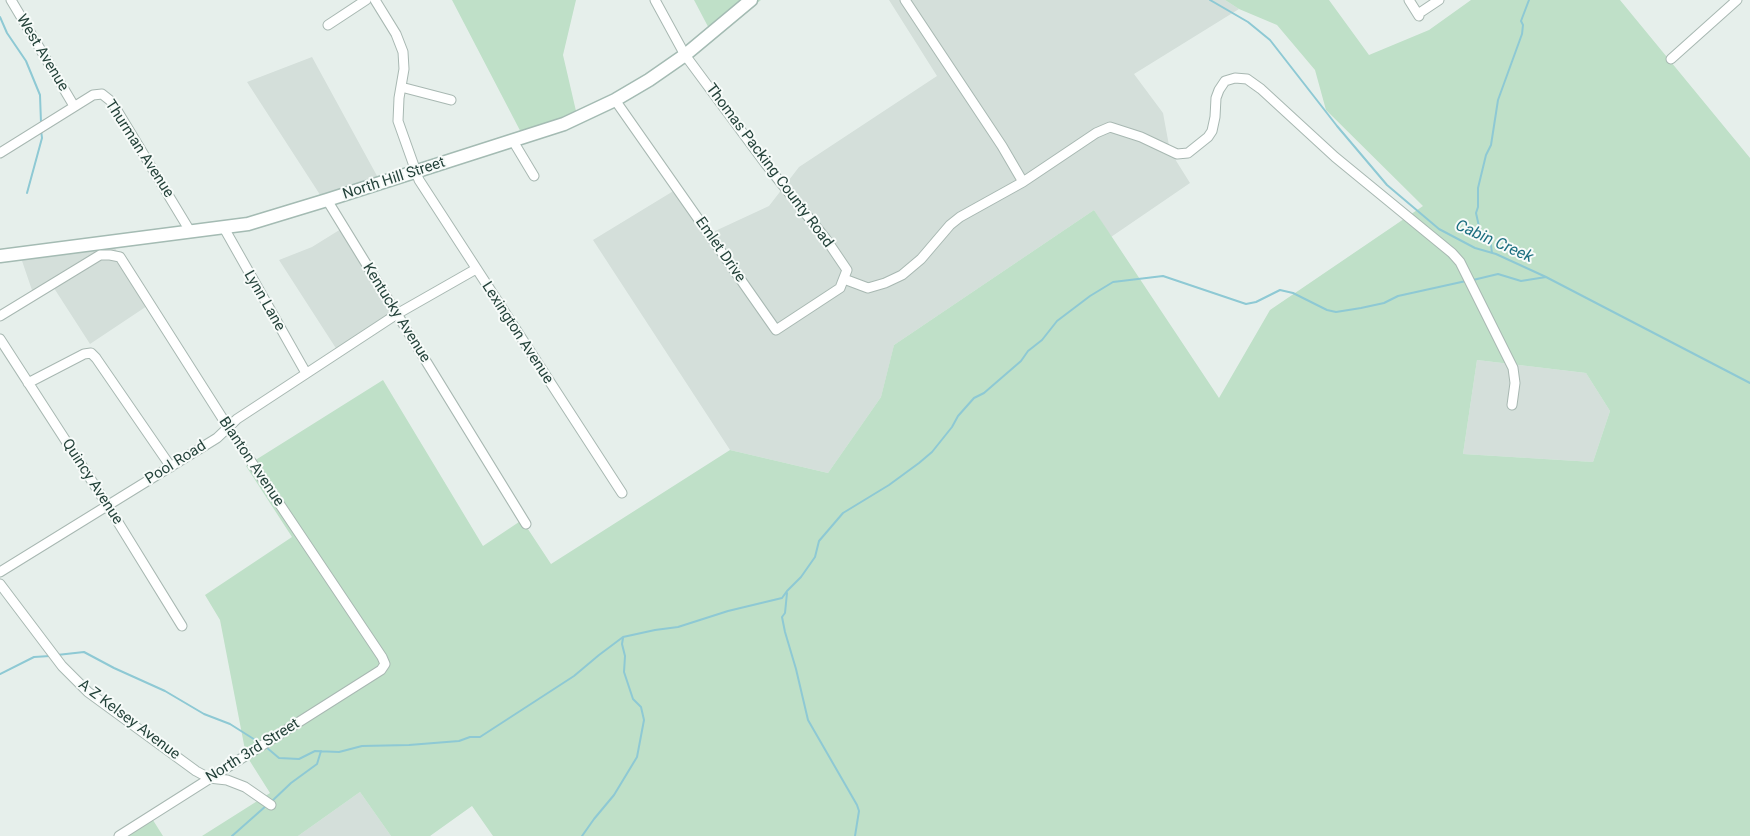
<!DOCTYPE html>
<html>
<head>
<meta charset="utf-8">
<style>
  body { margin:0 }
  canvas { display:block; background:#e6efeb }
</style>
</head>
<body>
<canvas width="1750" height="836"></canvas>
<script>
const ctx = document.querySelector('canvas').getContext('2d');
ctx.lineJoin = 'round';
function fillPath(path, color) {
  ctx.fillStyle = color;
  ctx.fill(path, 'evenodd');
}
function toPath(rows) {
  const path = new Path2D();
  for (const r of rows) {
    path.moveTo(r[0], r[1]);
    for (let i = 2; i < r.length; i += 2) path.lineTo(r[i], r[i + 1]);
  }
  return path;
}
function strokePath(path, color, width, dash) {
  ctx.strokeStyle = color;
  ctx.lineWidth = width;
  ctx.lineCap = dash ? 'butt' : 'round';
  ctx.setLineDash(dash || []);
  ctx.stroke(path);
}
function label(font, color, halo, rows, align = 'center') {
  ctx.font = font + ' Roboto,sans-serif';
  ctx.lineWidth = 4;
  ctx.setLineDash([]);
  ctx.textBaseline = 'middle';
  ctx.strokeStyle = halo;
  ctx.fillStyle = color;
  for (const [text, x, y, turn = 0] of rows) {
    ctx.save();
    ctx.translate(x, y);
    ctx.rotate((+turn || 0) * Math.PI / 180);
    ctx.textAlign = isNaN(turn) ? turn : align;
    if (halo) ctx.strokeText(text, 0, 0);
    ctx.fillText(text, 0, 0);
    ctx.restore();
  }
}
const built = toPath([
  [889,0,1225,0,1239,9,1134,74,1163,113,1170,151,1190,183,1111,237,1094,210,894,345,881,397,828,473,730,450,593,240,680,187,713,232,769,206,799,167,937,76],
  [312,57,382,185,326,204,247,82],
  [341,229,398,315,339,353,279,260,312,247],
  [113,245,150,304,90,344,52,285,34,296,20,255],
  [1477,360,1586,373,1610,411,1593,462,1463,454],
  [360,792,391,836,298,836]
]);
const green = toPath([
  [452,0,576,0,563,55,579,124,526,142],
  [694,0,761,0,714,38],
  [1225,0,1329,0,1369,55,1429,30,1471,0,1620,0,1750,158,1750,836,493,836,472,806,430,836,391,836,360,792,298,836,202,836,270,793,246,755,220,620,205,595,292,537,246,466,383,380,483,546,522,520,551,564,730,450,828,473,881,397,894,345,1094,210,1219,398,1270,310,1423,206,1326,110,1315,70,1277,25,1239,9],
  [1477,360,1586,373,1610,411,1593,462,1463,454],
  [151,817,163,836,123,836]
]);
const stream = toPath([
  [1210,0,1248,22,1270,40,1337,126,1387,185,1439,229,1475,248,1496,254,1546,277,1750,383],
  [0,17,7,33,26,61,40,95,41,123],
  [27,193,42,138,41,130],
  [1492,253,1491,245,1480,231,1476,213,1478,207,1478,188,1486,155,1491,145,1498,100,1522,34,1523,25,1521,21,1529,0],
  [1473,280,1498,274,1521,281,1546,277],
  [787,593,785,613,782,617,785,632,796,669,808,720,857,805,859,811,855,836],
  [57,655,84,652,114,668,165,691,204,714,230,724,260,743],
  [0,674,34,657,50,656],
  [266,747,279,758,299,759,315,751,339,752,362,746,409,745,459,741,470,737,480,737,574,676,599,655,623,637,655,630,678,627,728,611,782,598,787,591,801,577,815,557,819,541,843,513,889,485,919,463,932,452,952,427,958,416,974,398,984,393,1021,361,1028,351,1042,340,1057,321,1090,296,1113,282,1163,276,1246,304,1256,302,1280,290,1293,293,1327,310,1336,312,1361,308,1384,303,1398,296,1466,281],
  [271,802,291,783,317,764,321,751],
  [232,836,267,805],
  [582,836,594,819,614,795,637,757,644,720,641,707,633,699,624,672,625,656,622,644,623,638]
]);
const street = toPath([
  [11,0,74,106],
  [375,0,396,34,403,52,404,69,399,98,398,121,419,180,622,493],
  [905,0,1002,146,1023,182],
  [1409,0,1419,16],
  [1418,14,1439,0],
  [328,25,366,0],
  [1671,59,1737,0],
  [401,87,451,100],
  [615,100,776,330,840,288,847,270,826,239,765,163,685,55,655,0],
  [513,141,534,176],
  [0,153,93,95,102,94,112,102,190,231],
  [327,200,526,524],
  [224,228,306,373],
  [844,279,868,288,885,283,902,275,921,259,950,225,960,217,1023,182,1096,133,1110,127,1141,137,1177,154,1188,153,1208,137,1212,131,1215,117,1216,98,1219,90,1225,81,1235,78,1247,79,1261,89,1335,157,1452,253,1460,262,1513,368,1515,383,1512,405],
  [0,316,100,255,110,255,120,257,228,427,382,657,385,664,381,670,119,836],
  [0,339,108,506,182,626],
  [28,383,84,354,91,353,96,358,171,467],
  [0,572,217,438,237,419,397,314,476,269],
  [0,584,62,666,88,692,196,771,209,778,227,780,245,787,271,805]
]);
const secondary = toPath([
  [0,256,248,224,327,200,564,124,615,100,649,80,685,55,751,0]
]);
const streetNames = [
  ["West Avenue",42,53,59],
  ["Thurman Avenue",139,149,57],
  ["Thomas Packing County Road",769,166,53],
  ["North Hill Street",394,179,-18],
  ["Emlet Drive",720,250,55],
  ["Lynn Lane",264,301,60],
  ["Kentucky Avenue",396,313,58],
  ["Lexington Avenue",517,333,57],
  ["Blanton Avenue",251,462,56],
  ["Pool Road",176,463,-32],
  ["Quincy Avenue",92,482,57],
  ["A Z Kelsey Avenue",129,720,37],
  ["North 3rd Street",253,751,-32]
];
const waterNames = [
  ["Cabin Creek",1494,242,24]
];
fillPath(built, '#d4dfda');
fillPath(green, '#bfe0c8');
strokePath(stream, '#8ec9d4', 2);
strokePath(street, '#a8b8b2', 11);
strokePath(secondary, '#a4bbb3', 15);
strokePath(street, '#fff', 9);
strokePath(secondary, '#fff', 12);
label('15px', '#24423a', '#f7fbf9', streetNames);
label('italic 16px', '#1c6f80', '#f7fbf9', waterNames);
</script>
</body>
</html>
